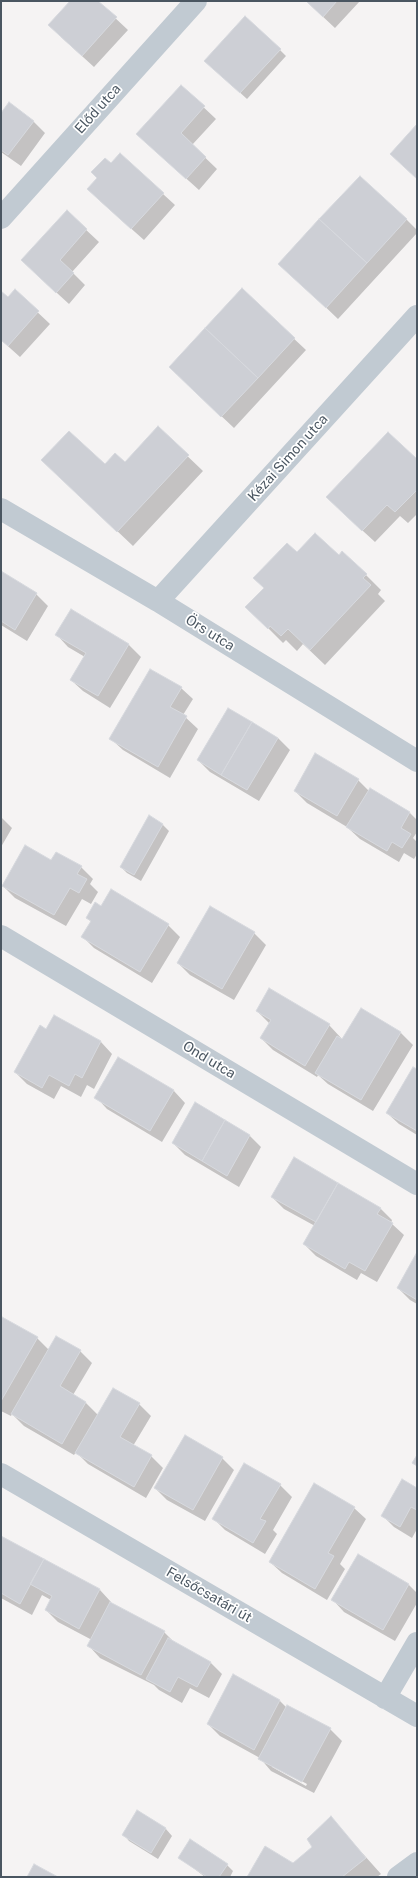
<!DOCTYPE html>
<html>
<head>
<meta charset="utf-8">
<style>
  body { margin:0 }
  #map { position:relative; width:418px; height:1878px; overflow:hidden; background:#f5f3f3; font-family:"Public Sans",sans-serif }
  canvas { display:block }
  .frame { position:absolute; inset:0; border:2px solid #4a5661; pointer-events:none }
</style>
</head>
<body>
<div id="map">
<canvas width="418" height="1878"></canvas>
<div class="frame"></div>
</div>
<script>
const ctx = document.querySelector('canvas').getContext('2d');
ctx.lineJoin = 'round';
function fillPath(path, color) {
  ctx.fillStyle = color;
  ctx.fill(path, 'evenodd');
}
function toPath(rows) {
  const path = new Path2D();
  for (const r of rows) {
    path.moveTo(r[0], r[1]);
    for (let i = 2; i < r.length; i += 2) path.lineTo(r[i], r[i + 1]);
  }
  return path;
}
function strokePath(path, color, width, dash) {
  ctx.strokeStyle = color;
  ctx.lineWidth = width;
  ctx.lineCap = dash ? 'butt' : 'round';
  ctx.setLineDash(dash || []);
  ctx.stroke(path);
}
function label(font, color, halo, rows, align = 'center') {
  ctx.font = font + ' "Public Sans",sans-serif';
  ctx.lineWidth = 3.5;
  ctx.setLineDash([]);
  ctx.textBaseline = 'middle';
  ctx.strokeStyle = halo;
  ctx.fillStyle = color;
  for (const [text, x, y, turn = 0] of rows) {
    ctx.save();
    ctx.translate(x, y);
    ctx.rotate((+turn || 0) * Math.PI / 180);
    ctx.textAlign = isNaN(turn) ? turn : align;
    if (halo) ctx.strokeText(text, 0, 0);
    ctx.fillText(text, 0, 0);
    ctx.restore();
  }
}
const shadow = toPath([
  [71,1,97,1,128,30,94,67,61,37],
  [306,1,360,1,335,28],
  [280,50,286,56,247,99,212,67],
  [181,86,216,119,192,145,217,169,199,190,149,145],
  [1,115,33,121,45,133,21,166,1,152],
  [111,164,163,194,175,205,144,240,100,201],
  [360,177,407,220,417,230,417,233,338,319,292,275],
  [67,212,99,242,72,272,85,285,69,304,34,272],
  [242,290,306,350,234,428,182,379],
  [15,291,50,324,20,357,1,340,1,293,8,298],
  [158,428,203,471,133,546,58,475,105,466,125,464],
  [417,461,417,514,408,523,400,516,375,542,339,509],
  [339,556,366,575,381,590,378,594,385,601,325,665,303,644,297,651,286,640,283,643,262,622],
  [1,573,36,594,48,606,27,641,1,625],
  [72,611,129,645,141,657,110,708,83,691,71,680,85,657,68,647,57,635],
  [181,688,193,699,183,715,198,729,170,778,123,750,111,739],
  [229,709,278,738,290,750,259,801,210,772,198,760],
  [358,780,369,791,410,813,417,820,417,832,413,838,417,842,417,854,414,859,404,853,399,862,360,839,347,827,307,803,295,791],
  [1,817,12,828,1,847],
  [149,817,163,825,169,831,141,881,127,873,121,867],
  [51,861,81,867,93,879,90,884,98,892,91,904,82,899,66,926,15,898,3,886],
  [101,907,168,925,180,937,152,983,94,948,83,937,91,922,87,917],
  [254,933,266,945,234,1000,190,975,178,963],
  [361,1009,401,1033,413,1045,373,1111,328,1084,318,1075,317,1077,273,1050,261,1038,270,1024,257,1011,329,1025,343,1040],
  [55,1016,101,1042,112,1054,94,1089,87,1085,81,1097,61,1086,54,1099,27,1084,15,1072,47,1030],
  [119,1058,174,1091,185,1103,162,1142,107,1109,96,1097],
  [417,1070,417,1135,399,1124,387,1113],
  [249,1135,261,1147,239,1187,185,1155,173,1143],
  [272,1197,380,1208,392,1220,391,1223,404,1235,377,1282,361,1273,357,1280,316,1256,304,1244,315,1226,284,1209],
  [417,1254,417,1304,410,1300,398,1288],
  [1,1322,37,1338,49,1350,80,1351,92,1363,73,1395,86,1403,98,1415,139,1404,151,1416,133,1446,151,1456,163,1468,146,1498,88,1464,76,1452,74,1455,24,1426,12,1414,11,1416,1,1411],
  [185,1436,222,1458,234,1470,205,1521,167,1500,155,1488],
  [280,1485,292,1497,273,1530,277,1534,265,1554,225,1530,213,1518],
  [417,1489,417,1529,412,1538,394,1527,382,1515],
  [354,1508,366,1519,340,1564,345,1569,327,1600,282,1573,270,1562],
  [1,1537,100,1590,111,1602,110,1603,164,1632,176,1644,210,1662,222,1674,209,1698,190,1688,182,1703,159,1690,154,1685,100,1658,89,1646,92,1640,58,1622,46,1610,51,1600,42,1595,32,1615,1,1598],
  [358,1555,409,1585,417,1593,417,1603,395,1641,344,1612,333,1600],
  [233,1676,280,1701,287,1708,330,1729,342,1741,314,1793,271,1771,260,1758,220,1736,208,1724],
  [272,1765,307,1784,306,1786,272,1767],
  [138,1811,166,1829,172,1836,158,1859,129,1841,123,1834],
  [331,1818,381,1874,377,1877,248,1877,293,1864,313,1848],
  [179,1857,227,1865,233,1871,230,1877,205,1877]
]);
const building = toPath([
  [70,1,98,1,117,17,82,56,48,25,70,1],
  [306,1,337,1,323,17,306,1],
  [245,16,281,49,240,93,204,61,245,16],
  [181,85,205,106,181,133,206,157,186,179,136,134,181,85],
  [9,102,34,121,8,155,1,150,1,113,9,102],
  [417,124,417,179,390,154,417,124],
  [120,153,164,193,131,229,87,189,97,178,91,172,105,158,111,163,120,153],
  [360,176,407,219,367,263,319,219,360,176],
  [67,210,87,229,60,260,74,273,56,293,21,260,67,210],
  [319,219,367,263,326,308,278,264,319,219],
  [242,288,295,338,258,378,205,328,242,288],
  [15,289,39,311,8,346,1,340,1,291,8,297,15,289],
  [205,328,258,378,221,417,169,367,205,328],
  [158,426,189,455,117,532,41,460,69,431,105,464,115,453,125,462,158,426],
  [388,432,417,459,417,490,395,512,387,505,362,531,326,497,388,432],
  [315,533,339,555,342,551,367,574,363,578,371,585,310,650,288,629,281,636,270,626,268,629,245,607,264,588,253,578,287,543,297,552,315,533],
  [1,571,37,593,15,630,1,621,1,571],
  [71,609,129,644,98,696,70,680,86,653,55,635,71,609],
  [150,669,182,687,170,707,187,716,158,767,109,739,150,669],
  [228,708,252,722,221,775,197,760,228,708],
  [252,722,278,738,247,790,221,775,252,722],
  [315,753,359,779,337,816,294,791,315,753],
  [370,788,410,812,401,828,411,834,402,848,392,842,387,851,346,827,370,788],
  [149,815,163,824,134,875,120,867,149,815],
  [25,845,51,860,56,852,82,866,77,874,87,879,79,893,70,888,54,915,2,886,25,845],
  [111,889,169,924,140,972,81,937,91,921,86,918,95,902,101,906,111,889],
  [210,906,255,932,222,989,177,963,210,906],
  [269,988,330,1024,305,1066,260,1038,271,1020,256,1011,269,988],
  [361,1008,401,1032,361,1100,315,1073,337,1036,342,1039,361,1008],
  [54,1015,101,1041,82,1078,75,1074,69,1086,49,1075,42,1088,14,1072,40,1025,46,1029,54,1015],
  [118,1057,174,1090,150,1131,94,1098,118,1057],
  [413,1067,417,1069,417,1131,386,1113,413,1067],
  [195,1102,225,1120,202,1161,172,1143,195,1102],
  [225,1120,250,1135,227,1176,202,1161,225,1120],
  [294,1157,338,1183,316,1222,271,1197,294,1157],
  [338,1183,381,1208,377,1214,393,1223,365,1271,349,1262,345,1269,303,1244,338,1183],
  [417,1252,417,1300,397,1288,417,1252],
  [2,1317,38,1337,1,1401,1,1320,2,1317],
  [56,1336,81,1350,60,1386,86,1402,62,1444,11,1414,56,1336],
  [113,1388,140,1403,120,1437,152,1455,134,1487,75,1453,113,1388],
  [185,1435,223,1457,193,1510,154,1488,185,1435],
  [417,1455,417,1466,412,1463,417,1455],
  [244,1463,281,1484,260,1519,266,1521,253,1543,212,1519,244,1463],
  [402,1479,417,1488,417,1510,411,1507,400,1527,381,1516,402,1479],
  [314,1483,355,1507,328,1553,334,1556,315,1589,269,1562,314,1483],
  [1,1536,44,1559,20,1604,1,1593,1,1536],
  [358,1554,409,1584,383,1630,331,1600,358,1554],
  [44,1559,100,1589,79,1629,45,1610,52,1596,30,1584,44,1559],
  [110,1602,165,1631,141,1675,87,1646,110,1602],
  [168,1638,211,1662,197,1687,178,1677,170,1692,146,1679,168,1638],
  [233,1674,280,1700,254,1750,207,1724,233,1674],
  [287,1705,331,1728,302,1782,258,1759,287,1705],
  [137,1810,166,1828,151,1853,122,1835,137,1810],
  [331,1816,366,1858,342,1877,247,1877,265,1846,293,1863,312,1847,307,1839,331,1816],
  [190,1839,228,1864,219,1877,207,1877,178,1858,190,1839],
  [34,1864,58,1877,27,1877,34,1864]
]);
const minor = toPath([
  [1,218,196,1],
  [1,509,158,601,417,761],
  [158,601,417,316],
  [1,936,417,1184],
  [1,1474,417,1716],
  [385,1698,417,1643],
  [398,1877,417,1863]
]);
const streetNames = [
  ["Előd utca",98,109,-48],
  ["Kézai Simon utca",288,458,-48],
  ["Örs utca",210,633,32],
  ["Ond utca",209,1060,31],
  ["Felsőcsatári út",209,1595,30]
];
fillPath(shadow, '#0003');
fillPath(building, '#cdcfd5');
strokePath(building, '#d7d9de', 1);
strokePath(minor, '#c1cad2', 22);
label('14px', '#4a5661', '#fff', streetNames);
</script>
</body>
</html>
